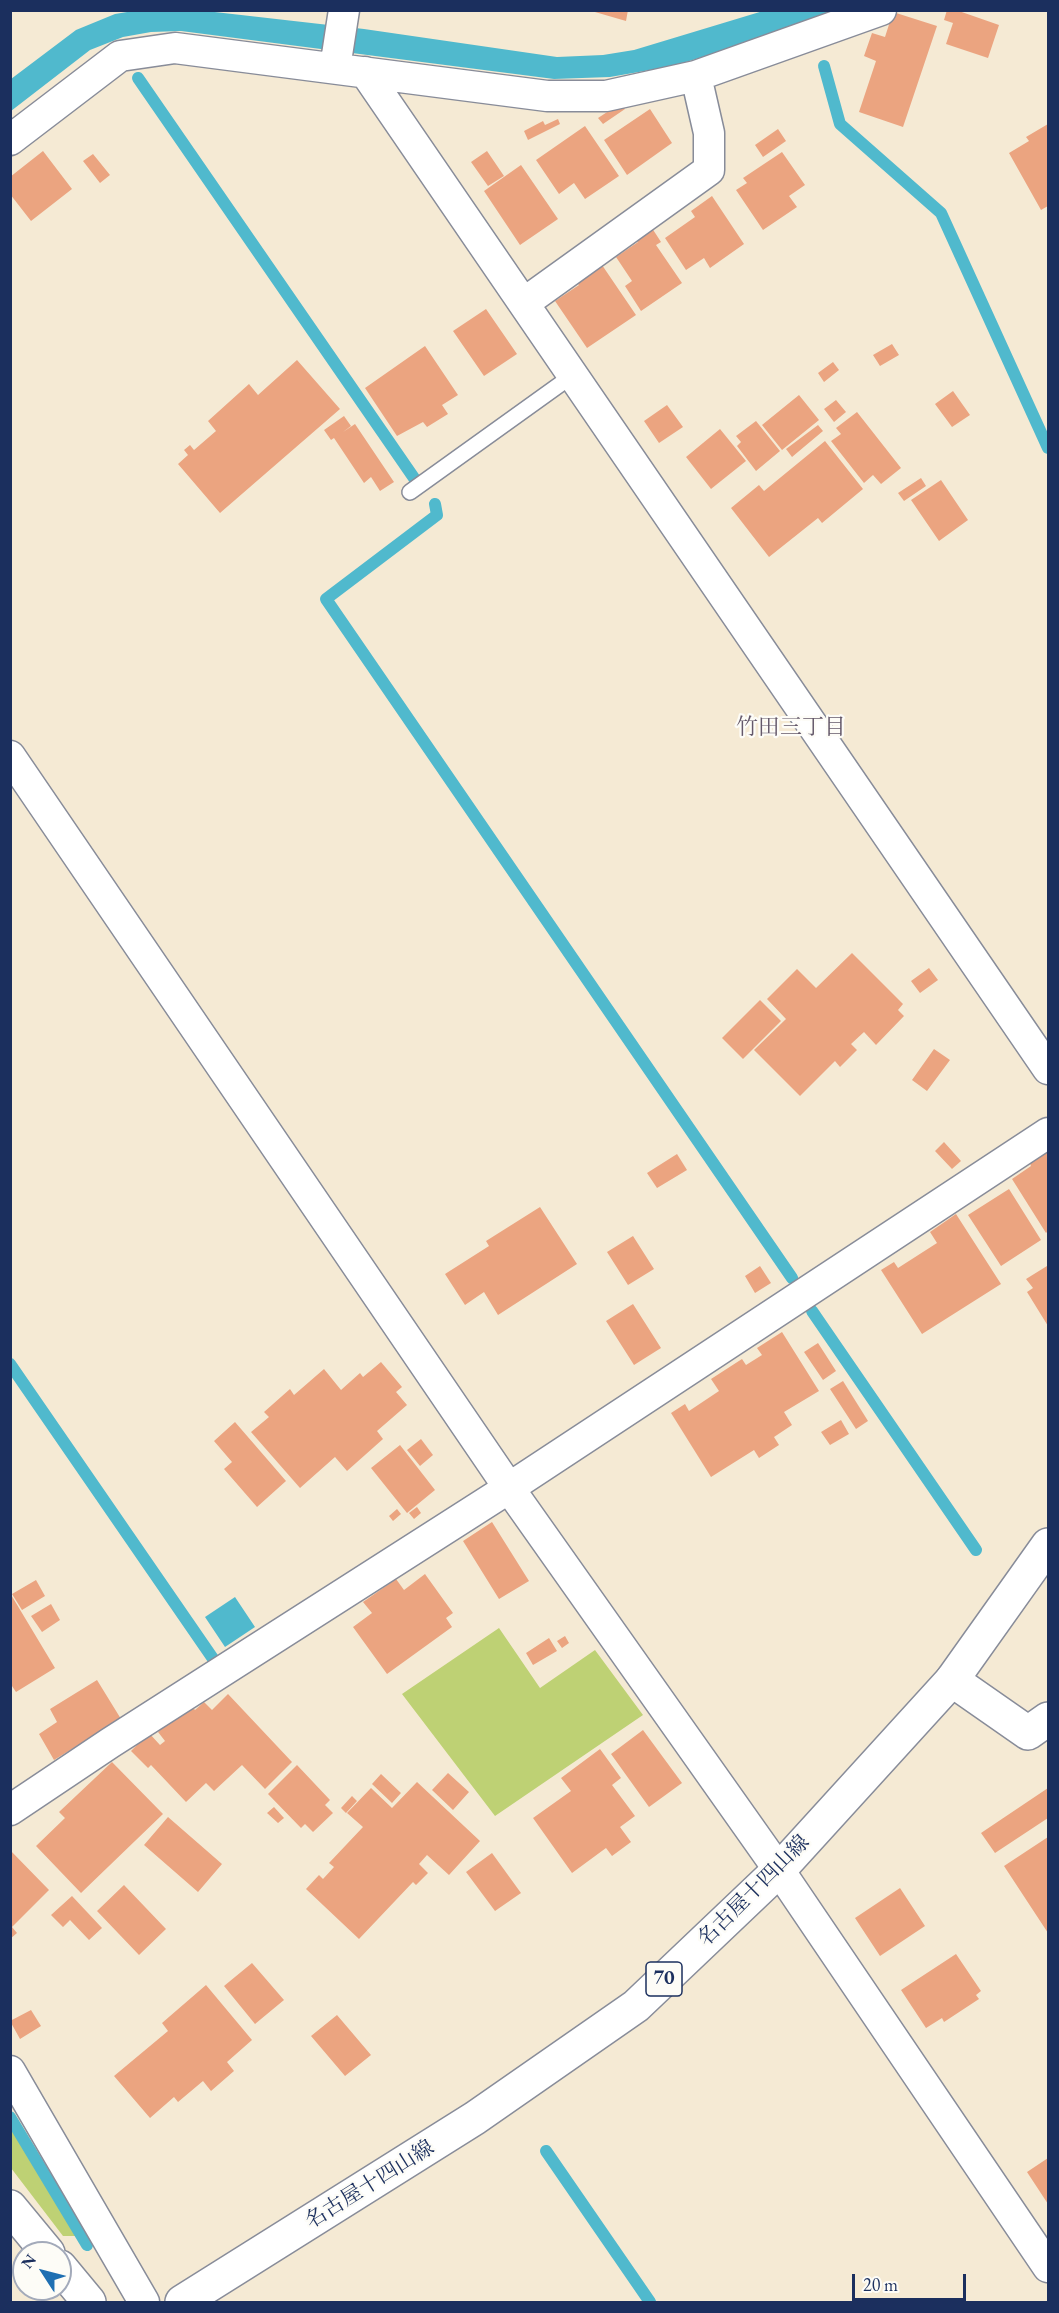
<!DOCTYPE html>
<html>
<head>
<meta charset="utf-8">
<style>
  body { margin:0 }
  #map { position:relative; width:1059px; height:2313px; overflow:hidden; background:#f5ead4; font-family:"EB Garamond",serif }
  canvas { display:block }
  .frame { position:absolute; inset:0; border:12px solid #1b2f5e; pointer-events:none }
  .north { position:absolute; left:12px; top:2241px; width:60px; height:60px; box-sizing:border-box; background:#fdfcf7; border:2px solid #a3aaba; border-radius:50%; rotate:306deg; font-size:16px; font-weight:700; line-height:24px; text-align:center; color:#1b2f5e }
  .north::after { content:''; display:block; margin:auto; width:21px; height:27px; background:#1f6fb2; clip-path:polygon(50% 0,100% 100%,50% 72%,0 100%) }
  .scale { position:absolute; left:852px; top:2274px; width:114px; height:27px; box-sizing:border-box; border:3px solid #1b2f5e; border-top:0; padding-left:8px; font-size:18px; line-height:21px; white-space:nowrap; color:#1b2f5e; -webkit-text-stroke:4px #fdfcf7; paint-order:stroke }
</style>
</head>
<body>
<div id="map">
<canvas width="1059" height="2313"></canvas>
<div class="frame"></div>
<div class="north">N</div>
<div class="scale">20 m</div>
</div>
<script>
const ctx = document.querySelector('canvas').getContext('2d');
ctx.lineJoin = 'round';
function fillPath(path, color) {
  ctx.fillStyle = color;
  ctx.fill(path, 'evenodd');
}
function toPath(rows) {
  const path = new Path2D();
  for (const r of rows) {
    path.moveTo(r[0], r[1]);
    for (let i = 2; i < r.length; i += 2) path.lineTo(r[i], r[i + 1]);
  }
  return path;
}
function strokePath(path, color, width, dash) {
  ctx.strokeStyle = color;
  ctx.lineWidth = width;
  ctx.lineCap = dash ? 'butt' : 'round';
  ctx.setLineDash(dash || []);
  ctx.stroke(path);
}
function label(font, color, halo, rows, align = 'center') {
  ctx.font = font + ' "EB Garamond","Noto Serif JP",serif';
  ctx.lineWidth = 4.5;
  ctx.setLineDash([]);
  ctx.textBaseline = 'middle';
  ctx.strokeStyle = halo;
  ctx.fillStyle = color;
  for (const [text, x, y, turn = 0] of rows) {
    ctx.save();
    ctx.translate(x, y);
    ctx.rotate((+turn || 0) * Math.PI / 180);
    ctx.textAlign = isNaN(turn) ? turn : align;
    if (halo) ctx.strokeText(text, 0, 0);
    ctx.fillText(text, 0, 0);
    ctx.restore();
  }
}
const green = toPath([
  [499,1628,540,1688,595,1650,643,1715,495,1816,402,1694],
  [10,2128,11,2128,76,2236,63,2236,11,2168]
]);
const water = toPath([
  [133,11,206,11,364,29,557,57,603,55,634,50,763,11,853,11,673,66,610,77,554,79,181,31,151,32,123,37,90,50,11,111,11,79,76,30,115,14],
  [235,1597,255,1627,225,1647,205,1617]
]);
const stream = toPath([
  [824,66,840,124,941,213,1048,448],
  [138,78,414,478],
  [435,504,437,515,326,599,792,1278],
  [812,1311,976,1550],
  [10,1364,216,1663],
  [10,2117,87,2245],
  [546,2151,650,2302]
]);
const building = toPath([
  [588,10,628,10,626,21],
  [947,10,956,10,999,25,988,58,946,44,953,23,944,20],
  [893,12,937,26,903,127,859,112,876,61,864,56,872,33,885,37],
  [621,103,625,109,603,124,598,118],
  [650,109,672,143,627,175,604,140],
  [558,119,560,124,528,140,524,131,543,121,545,125],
  [1048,124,1048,206,1041,210,1009,153,1029,141,1026,137],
  [585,126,619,176,585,199,574,183,559,194,536,160],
  [778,129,786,141,763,157,755,145],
  [43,151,72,189,31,221,10,194,10,177],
  [487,151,504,176,488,186,471,162],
  [782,152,805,185,789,196,797,207,763,230,736,190,747,183,743,178],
  [93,154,110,175,100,183,83,161],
  [521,165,558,219,520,245,484,191],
  [712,196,744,244,710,268,704,258,686,270,665,238,695,217,691,211],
  [650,225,661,242,656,245,682,283,641,311,625,286,632,281,616,257,638,242,634,237],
  [602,265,636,315,587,348,555,301,579,285,576,282],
  [486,309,517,354,484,376,453,331],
  [892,344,899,355,880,366,873,355],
  [425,346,458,395,442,405,448,414,427,427,423,422,397,436,365,388],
  [297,360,340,409,220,513,178,464,188,455,184,450,190,445,194,450,216,431,208,421,249,384,258,395],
  [833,362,839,370,824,382,818,373],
  [953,391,970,415,952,427,935,404],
  [799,395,819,420,782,450,762,425],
  [836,400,846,412,834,422,824,409],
  [667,405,683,427,659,443,644,421],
  [857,412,901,468,881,484,873,475,864,483,831,441,841,434,836,428],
  [344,416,351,426,343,432,355,424,394,482,380,491,371,477,364,483,334,438,331,440,324,430],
  [756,421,780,451,756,471,737,446,741,442,736,436],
  [818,425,823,431,792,457,786,449],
  [720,429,746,461,711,489,686,457],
  [825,441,863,489,822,523,818,518,769,557,731,508,759,485,764,491],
  [921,478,926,486,904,501,898,493],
  [941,480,968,520,939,541,911,500],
  [852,953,903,1004,898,1010,904,1016,876,1045,864,1032,851,1044,857,1050,840,1067,835,1061,800,1096,754,1050,786,1019,767,999,797,969,816,988],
  [929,968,938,980,920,993,911,981],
  [760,1000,781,1021,743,1059,722,1038],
  [934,1049,950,1060,927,1091,912,1080],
  [944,1142,961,1161,952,1169,935,1151],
  [1048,1148,1048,1231,1046,1233,1012,1179,1031,1166,1029,1161],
  [677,1154,687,1170,657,1188,647,1173],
  [1009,1189,1041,1240,1001,1266,968,1215],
  [540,1207,577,1264,498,1315,484,1292,465,1305,445,1274,489,1246,486,1241],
  [956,1214,1001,1284,922,1334,881,1270,894,1262,898,1268,937,1243,930,1232],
  [633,1236,654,1269,628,1285,607,1252],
  [760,1266,771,1283,755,1293,745,1276],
  [1047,1266,1048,1268,1048,1326,1027,1292,1033,1288,1026,1279],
  [633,1304,661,1348,634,1365,606,1321],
  [782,1332,819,1391,784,1412,792,1425,774,1437,779,1445,759,1458,754,1450,711,1477,671,1413,685,1404,689,1411,719,1391,711,1379,742,1359,746,1365,762,1355,757,1348],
  [818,1343,836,1371,823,1380,804,1352],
  [381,1362,402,1387,396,1392,407,1405,377,1431,383,1439,347,1471,335,1457,300,1488,251,1432,269,1417,264,1412,290,1389,294,1395,324,1369,341,1390,360,1373,363,1377],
  [843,1381,868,1421,856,1429,830,1389],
  [841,1420,849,1434,830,1445,821,1432],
  [235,1422,286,1481,257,1507,224,1469,232,1462,214,1441],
  [421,1439,433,1455,420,1466,407,1450],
  [400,1445,435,1490,407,1513,371,1468],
  [417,1507,421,1513,414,1519,409,1513],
  [397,1509,401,1514,393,1521,389,1516],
  [492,1522,529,1581,499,1599,463,1541],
  [425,1574,453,1613,446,1618,452,1627,387,1674,353,1627,372,1613,363,1602,396,1579,404,1590],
  [36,1580,45,1596,22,1610,12,1594],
  [10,1593,55,1668,16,1692,10,1683],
  [51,1604,60,1620,42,1632,31,1616],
  [565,1636,569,1643,562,1648,557,1641],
  [549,1638,557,1651,533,1665,526,1653],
  [97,1680,121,1719,54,1760,39,1734,57,1722,50,1709],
  [228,1694,292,1762,265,1789,242,1765,214,1791,206,1783,186,1802,151,1765,148,1768,131,1751,149,1733,160,1745,165,1741,158,1732,189,1703,195,1710,204,1702,212,1710],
  [643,1730,682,1783,649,1807,611,1754],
  [600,1749,621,1778,612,1785,635,1816,620,1827,631,1842,612,1856,606,1848,572,1873,533,1818,571,1791,561,1778],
  [112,1762,163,1814,81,1893,36,1846,65,1818,59,1812],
  [297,1765,330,1800,325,1805,333,1813,313,1832,305,1824,301,1828,268,1794],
  [448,1773,469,1792,453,1810,432,1790],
  [381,1774,401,1793,392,1803,372,1784],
  [417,1782,480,1841,449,1875,427,1855,419,1864,428,1873,416,1885,413,1882,359,1939,306,1889,319,1875,323,1879,334,1867,329,1863,363,1827,347,1813,371,1788,392,1808],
  [1048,1788,1048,1818,995,1853,981,1833],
  [352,1796,357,1801,346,1813,341,1808],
  [274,1807,284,1818,278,1823,267,1813],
  [168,1817,222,1864,198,1892,144,1845],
  [1048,1837,1048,1933,1004,1866],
  [10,1850,49,1890,12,1927,17,1933,10,1939],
  [492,1853,521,1893,495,1911,466,1872],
  [124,1885,166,1929,139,1955,97,1911],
  [900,1888,925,1926,880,1956,855,1918],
  [72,1896,102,1928,89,1940,70,1920,63,1927,51,1915],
  [956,1954,981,1991,976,1995,979,1999,944,2022,942,2018,926,2028,901,1990],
  [252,1963,284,2000,255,2024,224,1986],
  [206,1985,252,2040,227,2062,234,2071,211,2091,203,2081,178,2102,174,2097,150,2118,114,2076,168,2031,162,2023],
  [31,2010,41,2026,20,2039,10,2021],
  [337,2015,371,2055,345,2076,311,2036],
  [1048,2158,1048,2204,1027,2172]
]);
const lane = toPath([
  [410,492,573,375]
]);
const street = toPath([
  [335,68,344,10],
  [365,72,1048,1069],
  [10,140,120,56,175,48,547,96,606,96,696,76,881,10],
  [524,303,709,170,709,133,696,76],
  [10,756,509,1488,779,1870,1048,2267],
  [10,1810,110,1743,509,1488,1048,1133],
  [10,2071,144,2302]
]);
const secondary = toPath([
  [952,1680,1028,1733,1048,1719]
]);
const primary = toPath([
  [10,2207,48,2253],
  [60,2267,89,2302],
  [182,2302,475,2118,636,2006,779,1870,952,1680,1048,1545]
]);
const shields = [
  [664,1979,36]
];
const shieldNames = [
  ["70",664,1979]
];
const streetNames = [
  ["名古屋十四山線",754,1891,-45],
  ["名古屋十四山線",370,2185,-32]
];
const neighbourhoodNames = [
  ["竹田三丁目",791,728]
];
fillPath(green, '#bed174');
fillPath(water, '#50b9cd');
strokePath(stream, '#50b9cd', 12);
fillPath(building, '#eba480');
strokePath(lane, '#888c99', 18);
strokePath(street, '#888c99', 33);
strokePath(secondary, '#888c99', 36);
strokePath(primary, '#888c99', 36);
strokePath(lane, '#fff', 15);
strokePath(street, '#fff', 30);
strokePath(secondary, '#fff', 33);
strokePath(primary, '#fff', 33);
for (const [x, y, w] of shields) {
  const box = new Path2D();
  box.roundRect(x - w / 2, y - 17, w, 34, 4.5);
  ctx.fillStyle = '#fdfcf7';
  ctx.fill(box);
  strokePath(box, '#1b2f5e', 1.5);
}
label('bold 20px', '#1b2f5e', null, shieldNames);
label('21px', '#1b2f5e', '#fdfcf7', streetNames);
label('22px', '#64586a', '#fdfcf7', neighbourhoodNames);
</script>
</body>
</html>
